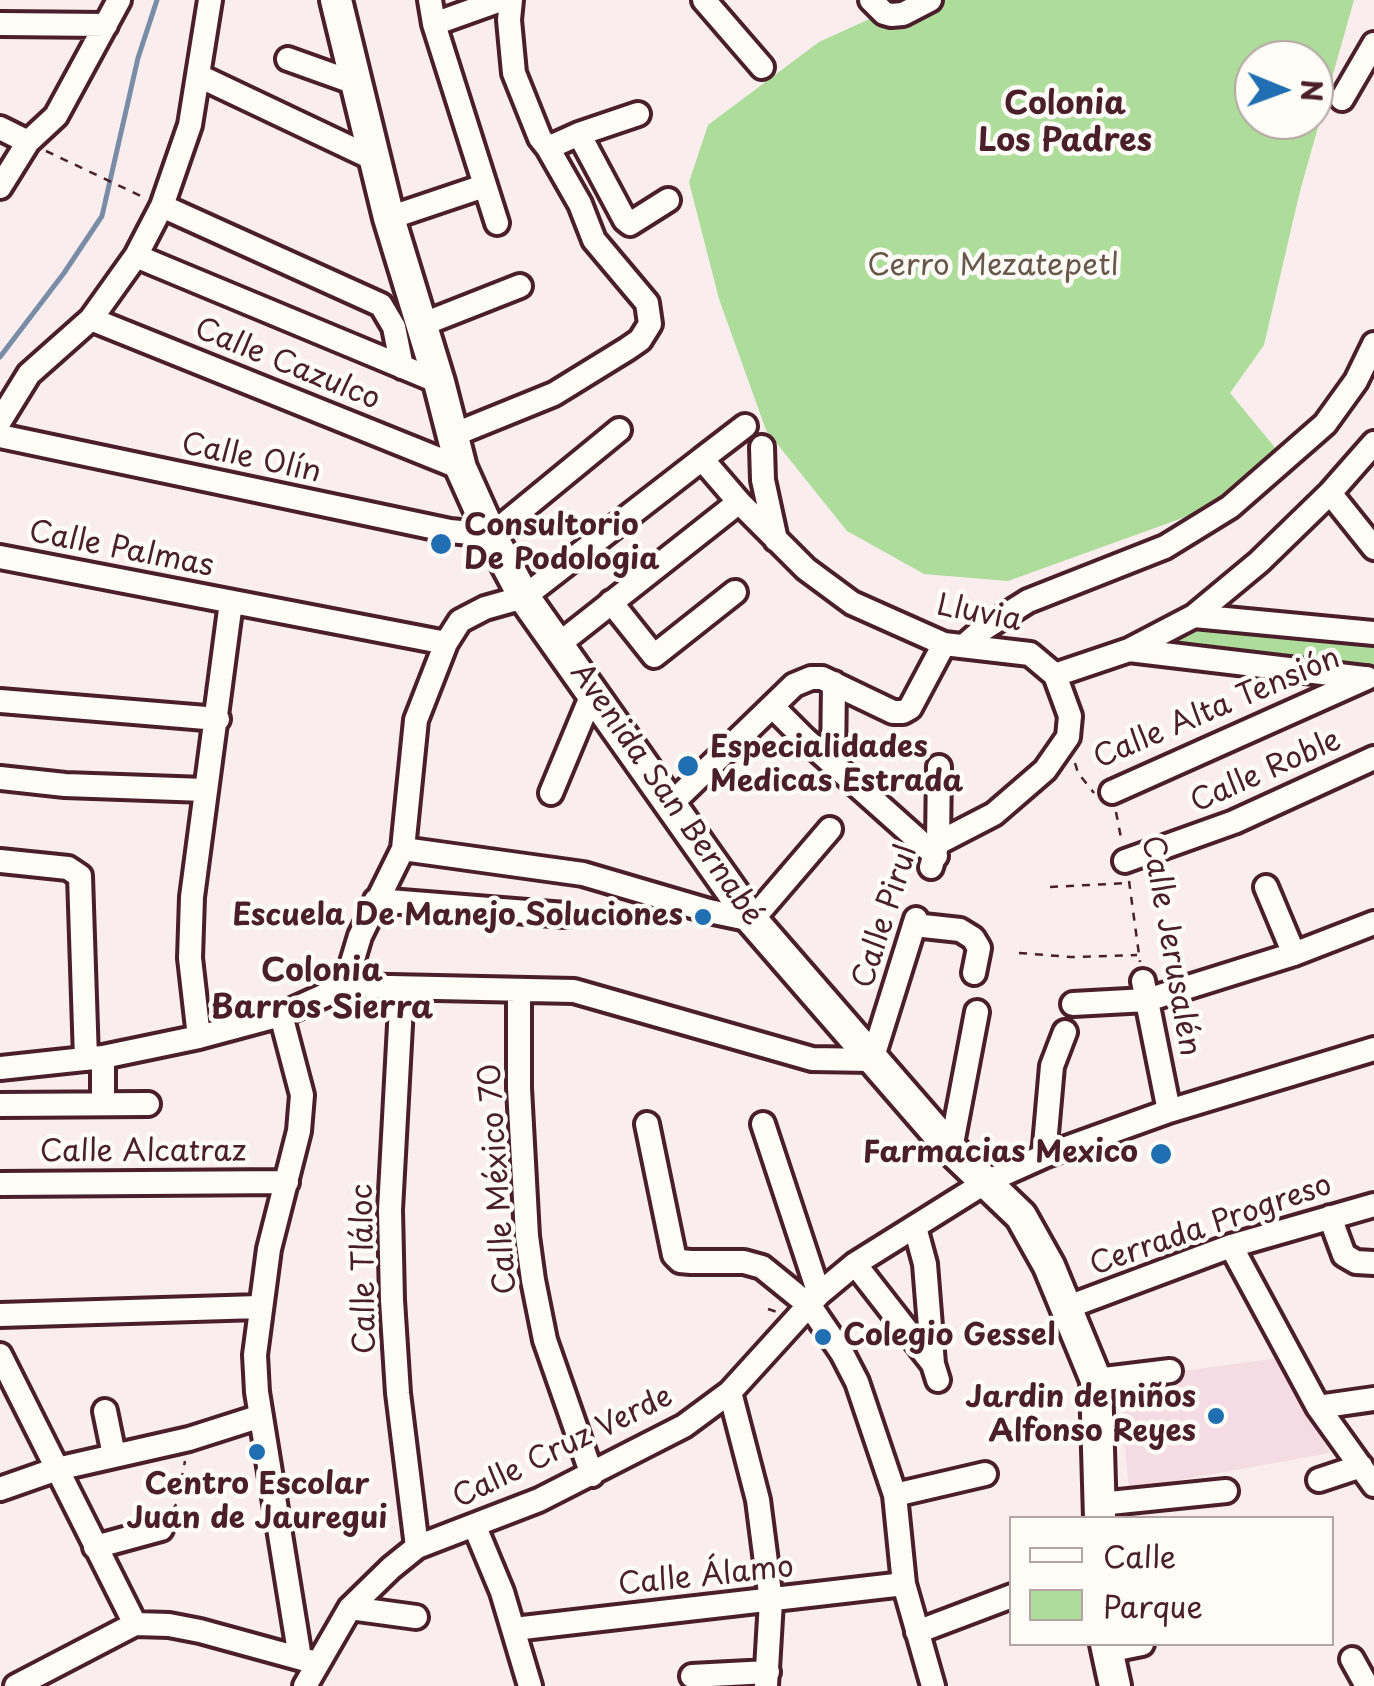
<!DOCTYPE html>
<html>
<head>
<meta charset="utf-8">
<style>
  body { margin:0 }
  #map { position:relative; width:1374px; height:1686px; overflow:hidden; background:#f9edee; font-family:"Playpen Sans",sans-serif }
  canvas { display:block }
  .legend { position:absolute; left:1009px; top:1516px; width:325px; height:130px; box-sizing:border-box; background:#fdfcf7; border:2px solid #b5a4a5; margin:0; padding:12px 18px; list-style:none; font-size:30px; color:#4a1f2b }
  .legend li { display:flex; align-items:center; gap:20px; height:50px }
  .legend b { width:50px; border:2px solid #b5a4a5 }
  .north { position:absolute; left:1234px; top:40px; width:100px; height:100px; box-sizing:border-box; background:#fdfcf7; border:2px solid #b5a4a5; border-radius:50%; rotate:91deg; font-size:28px; font-weight:700; line-height:40px; text-align:center; color:#4a1f2b }
  .north::after { content:''; display:block; margin:auto; width:35px; height:45px; background:#1f6fb2; clip-path:polygon(50% 0,100% 100%,50% 72%,0 100%) }
</style>
</head>
<body>
<div id="map">
<canvas width="1374" height="1686"></canvas>
<ul class="legend">
<li><b style="height:12px;background:#fdfcf7"></b>Calle</li>
<li><b style="height:28px;background:#aedc9a"></b>Parque</li>
</ul>
<div class="north">N</div>
</div>
<script>
const ctx = document.querySelector('canvas').getContext('2d');
ctx.lineJoin = 'round';
function fillPath(path, color) {
  ctx.fillStyle = color;
  ctx.fill(path, 'evenodd');
}
function toPath(rows) {
  const path = new Path2D();
  for (const r of rows) {
    path.moveTo(r[0], r[1]);
    for (let i = 2; i < r.length; i += 2) path.lineTo(r[i], r[i + 1]);
  }
  return path;
}
function strokePath(path, color, width, dash) {
  ctx.strokeStyle = color;
  ctx.lineWidth = width;
  ctx.lineCap = dash ? 'butt' : 'round';
  ctx.setLineDash(dash || []);
  ctx.stroke(path);
}
function label(font, color, halo, rows, align = 'center') {
  ctx.font = font + ' "Playpen Sans",sans-serif';
  ctx.lineWidth = 9;
  ctx.setLineDash([]);
  ctx.textBaseline = 'middle';
  ctx.strokeStyle = halo;
  ctx.fillStyle = color;
  for (const [text, x, y, turn = 0] of rows) {
    ctx.save();
    ctx.translate(x, y);
    ctx.rotate((+turn || 0) * Math.PI / 180);
    ctx.textAlign = isNaN(turn) ? turn : align;
    if (halo) ctx.strokeText(text, 0, 0);
    ctx.fillText(text, 0, 0);
    ctx.restore();
  }
}
const built = toPath([
  [1278,1358,1330,1453,1129,1489,1119,1380]
]);
const green = toPath([
  [911,0,1354,0,1300,191,1264,345,1230,393,1277,450,1202,511,1008,581,924,574,847,531,766,430,719,299,689,182,708,125,819,42],
  [1254,60,1314,60,1314,120,1254,120],
  [1206,626,1374,639,1374,672,1153,655]
]);
const stream = toPath([
  [0,357,64,273,102,216,138,58,157,0]
]);
const path = toPath([
  [46,151,143,197],
  [1075,763,1078,773,1094,793],
  [1116,812,1122,843],
  [1129,881,1140,962],
  [1050,887,1128,883],
  [1019,953,1071,957,1137,955],
  [768,1309,777,1312],
  [172,1511,177,1503,185,1461]
]);
const minor = toPath([
  [430,0,434,24,497,223],
  [511,0,509,20,514,73,540,138,548,148,579,134,625,220,630,224,668,200],
  [704,0,762,67],
  [871,0,884,13,891,15,903,14,930,0],
  [0,24,106,25],
  [434,24,501,0],
  [288,59,355,83],
  [199,76,374,159],
  [1342,99,1374,44],
  [0,128,28,142],
  [579,134,638,114],
  [0,187,28,142,56,116,119,0],
  [162,206,381,305,394,327,402,367],
  [389,218,484,186],
  [136,256,439,382],
  [91,319,461,468],
  [421,325,520,286],
  [0,421,29,374,91,319,136,256,162,206,190,125,210,0],
  [453,435,554,394,627,349,640,340,650,324,647,303,594,240,580,204,548,148],
  [0,436,450,531,491,535,619,430],
  [762,447,763,480,776,540],
  [702,459,745,426],
  [1330,493,1374,548],
  [0,557,446,643],
  [611,602,654,656,735,592],
  [1194,616,1374,633],
  [559,644,739,502,806,569,852,603,944,644,1030,654,1055,675,1129,650,1194,616,1259,562,1330,493,1374,443],
  [965,645,982,630,1028,601,1165,547,1230,507,1325,424,1356,381,1374,344],
  [1129,650,1364,678],
  [0,701,218,719],
  [773,707,805,739,936,856],
  [833,764,834,683],
  [0,778,65,785,205,790],
  [1112,792,1367,678],
  [551,793,593,692],
  [669,806,794,685,811,678,822,678,893,712,903,712,910,708,944,644],
  [938,843,939,767],
  [403,849,583,874,709,911,752,920,830,829],
  [0,861,68,868,80,876,86,1059],
  [1125,861,1234,822,1374,758],
  [931,867,938,843,994,814,1045,770,1068,737,1070,716,1055,675],
  [1266,887,1294,954],
  [376,900,565,915],
  [914,925,960,930,973,938,979,948,974,973],
  [1143,981,1169,1111],
  [345,986,574,991,812,1059,872,1060,916,919],
  [402,988,390,1210,392,1300,398,1393,417,1547],
  [519,990,519,1088,527,1236,533,1280,545,1340,592,1475],
  [1073,1004,1147,1000,1294,954,1374,923],
  [281,1015,302,1095,299,1131,269,1249,255,1355,257,1392,300,1658],
  [199,1037,190,958,192,897,231,602],
  [103,1057,103,1103],
  [0,1068,103,1057,199,1037,281,1015,345,986,360,936,403,849,416,720,446,643,460,621,485,608,524,597,702,459,739,502],
  [0,1105,148,1104],
  [647,1124,674,1255,680,1261,691,1262,744,1262,762,1267,810,1306,842,1353,857,1382,895,1495,904,1584,933,1686],
  [763,1124,819,1294],
  [951,1149,977,1012],
  [1044,1156,1052,1066,1065,1032],
  [0,1184,287,1182],
  [1330,1217,1344,1255,1356,1262,1374,1263],
  [915,1227,925,1264,933,1364,938,1380],
  [1231,1246,1318,1407,1374,1485],
  [855,1264,933,1364],
  [1068,1307,1231,1246,1374,1205],
  [0,1315,259,1307],
  [0,1355,135,1624],
  [1096,1380,1170,1371],
  [730,1392,758,1500,771,1601,766,1686],
  [1318,1407,1374,1399],
  [105,1411,114,1455],
  [1319,1480,1361,1466],
  [0,1489,57,1469,189,1439,261,1416],
  [895,1495,985,1474],
  [1100,1504,1226,1491],
  [475,1527,502,1592,530,1686],
  [95,1547,161,1529],
  [350,1608,416,1617],
  [514,1629,904,1584],
  [917,1632,1012,1596],
  [1107,1651,1142,1644],
  [1352,1659,1367,1686],
  [692,1676,768,1672],
  [16,1686,135,1624,169,1625,200,1631,313,1662],
  [305,1686,350,1608,391,1568,417,1547,539,1500,684,1426,730,1392,819,1294,855,1264,986,1182,1044,1156,1169,1111,1374,1049]
]);
const major = toPath([
  [336,0,389,218,439,382,461,468,491,535,524,597,752,920,951,1149,1021,1216,1049,1266,1096,1380,1100,1518],
  [1106,1644,1115,1686]
]);
const markers = [
  [441,544,12,"#1f6fb2"],
  [688,766,12,"#1f6fb2"],
  [703,917,10,"#1f6fb2"],
  [1161,1154,12,"#1f6fb2"],
  [823,1337,10,"#1f6fb2"],
  [1216,1416,10,"#1f6fb2"],
  [257,1452,10,"#1f6fb2"]
];
const parkNames = [
  ["Cerro Mezatepetl",993,267]
];
const streetNames = [
  ["Calle Cazulco",287,365,22],
  ["Calle Olín",251,459,12],
  ["Calle Palmas",121,550,11],
  ["Lluvia",979,614,11],
  ["Calle Alta Tensión",1217,709,-23],
  ["Calle Roble",1266,772,-24],
  ["Avenida San Bernabé",666,795,55],
  ["Calle Pirul",886,917,-72],
  ["Calle Jerusalén",1170,946,80],
  ["Calle Alcatraz",143,1153],
  ["Calle México 70",499,1179,-94],
  ["Cerrada Progreso",1211,1226,-19],
  ["Calle Tláloc",365,1269,-91],
  ["Calle Cruz Verde",563,1448,-26],
  ["Calle Álamo",706,1577,-6]
];
const poiNames = [
  ["Consultorio",464,527],
  ["De Podologia",464,561],
  ["Especialidades",710,749],
  ["Medicas Estrada",710,783],
  ["Escuela De Manejo Soluciones",683,917,"right"],
  ["Farmacias Mexico",1138,1154,"right"],
  ["Colegio Gessel",843,1337],
  ["Jardin de niños",1196,1399,"right"],
  ["Alfonso Reyes",1196,1433,"right"],
  ["Centro Escolar",257,1486,"center"],
  ["Juan de Jauregui",257,1520,"center"]
];
const neighbourhoodNames = [
  ["Colonia",1065,105],
  ["Los Padres",1065,142],
  ["Colonia",322,972],
  ["Barros Sierra",322,1009]
];
fillPath(built, '#f4dbe4');
fillPath(green, '#aedc9a');
strokePath(stream, '#798da7', 5);
strokePath(minor, '#4a1f2b', 30);
strokePath(major, '#4a1f2b', 38);
strokePath(path, '#4a1f2b', 2.5, [8, 8]);
strokePath(minor, '#fdfcf7', 22);
strokePath(major, '#fdfcf7', 30);
for (const [x, y, r, color] of markers) {
  const dot = new Path2D();
  dot.arc(x, y, r, 0, 2 * Math.PI);
  ctx.fillStyle = color;
  ctx.fill(dot);
  strokePath(dot, '#fdfcf7', 4);
}
label('30px', '#68584c', '#fdfcf7', parkNames);
label('30px', '#4a1f2b', '#fdfcf7', streetNames);
label('bold 30px', '#4a1f2b', '#fdfcf7', poiNames, 'left');
label('bold 32px', '#4a1f2b', '#fdfcf7', neighbourhoodNames);
</script>
</body>
</html>
